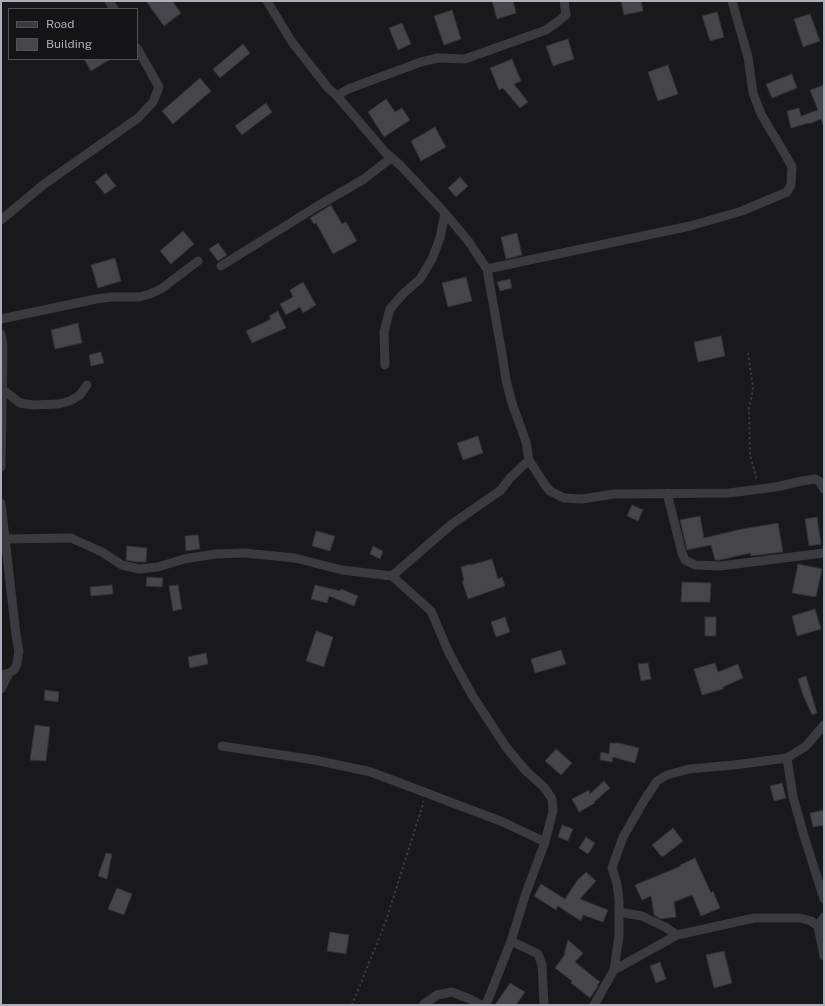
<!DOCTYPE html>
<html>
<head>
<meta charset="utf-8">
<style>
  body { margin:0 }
  #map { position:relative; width:825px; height:1006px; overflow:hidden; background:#19191b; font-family:"Public Sans",sans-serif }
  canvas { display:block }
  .frame { position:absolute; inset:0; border:2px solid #acafb9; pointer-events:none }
  .legend { position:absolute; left:8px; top:8px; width:130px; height:52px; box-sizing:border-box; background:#141416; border:1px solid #515257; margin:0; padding:5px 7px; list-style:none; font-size:12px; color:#acafb9 }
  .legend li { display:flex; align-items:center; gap:8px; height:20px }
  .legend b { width:20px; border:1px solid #515257 }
</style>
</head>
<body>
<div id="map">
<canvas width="825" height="1006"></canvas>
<div class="frame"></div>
<ul class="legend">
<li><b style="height:5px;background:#3a3a3f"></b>Road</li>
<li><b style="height:11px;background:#46464a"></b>Building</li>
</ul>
</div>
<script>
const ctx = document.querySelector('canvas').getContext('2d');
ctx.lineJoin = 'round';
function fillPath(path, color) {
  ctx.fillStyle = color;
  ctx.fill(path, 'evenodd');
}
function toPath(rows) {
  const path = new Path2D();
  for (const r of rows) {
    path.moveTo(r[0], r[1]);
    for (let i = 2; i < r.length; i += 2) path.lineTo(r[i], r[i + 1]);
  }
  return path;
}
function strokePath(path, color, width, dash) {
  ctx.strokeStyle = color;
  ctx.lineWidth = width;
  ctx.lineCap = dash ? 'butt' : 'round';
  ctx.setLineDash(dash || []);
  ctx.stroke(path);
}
const building = toPath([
  [146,1,172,1,181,13,164,26,146,1],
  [492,1,513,1,516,13,497,19,492,1],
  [621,1,641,1,643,11,624,15,621,1],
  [452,10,461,39,444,45,434,16,452,10],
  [717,12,724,37,710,41,702,16,717,12],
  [810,14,820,41,803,47,794,19,810,14],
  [402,23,411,44,398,50,389,28,402,23],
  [568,39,574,59,553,66,546,46,568,39],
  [243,44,250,53,220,78,213,69,243,44],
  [84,59,111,59,91,71,84,59],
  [512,59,521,81,514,84,528,102,520,108,503,88,499,90,490,68,512,59],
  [668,65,678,94,658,101,648,72,668,65],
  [792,74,797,88,772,98,766,84,792,74],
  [200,78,211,91,173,124,162,111,200,78],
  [824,85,824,125,823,125,821,119,809,124,809,123,791,128,787,111,799,108,801,116,818,110,810,90,824,85],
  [386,99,395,112,402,108,410,120,384,137,368,112,386,99],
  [266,103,272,112,242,135,235,126,266,103],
  [435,127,446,147,421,161,411,141,435,127],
  [106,173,116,186,105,194,95,182,106,173],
  [460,177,468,186,456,197,448,188,460,177],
  [331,205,342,224,346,222,357,241,333,254,316,223,314,224,310,218,331,205],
  [183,231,194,244,171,264,160,251,183,231],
  [517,233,522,255,506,259,501,237,517,233],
  [218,243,227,255,218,261,209,249,218,243],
  [115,258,121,281,98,288,91,265,115,258],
  [466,277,472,301,448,307,442,283,466,277],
  [510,279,512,288,500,291,497,282,510,279],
  [303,282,316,305,303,313,300,307,286,315,280,304,293,297,290,290,303,282],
  [278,311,286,328,252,343,246,331,271,319,269,316,278,311],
  [78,323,82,343,55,349,51,330,78,323],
  [721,336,725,356,698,362,694,342,721,336],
  [101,352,104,363,91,366,89,355,101,352],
  [478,436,483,453,463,460,457,443,478,436],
  [632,505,643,510,638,521,627,516,632,505],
  [700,516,704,538,742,529,778,523,783,552,751,556,750,553,720,560,715,560,711,545,687,550,680,520,700,516],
  [817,517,821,544,809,546,805,519,817,517],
  [316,531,335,536,330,551,312,546,316,531],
  [198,535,200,549,186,551,185,536,198,535],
  [127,546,147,548,146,562,137,562,126,560,127,546],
  [373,546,383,551,380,559,370,554,373,546],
  [492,559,498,579,502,577,505,586,468,599,462,581,464,581,461,567,471,564,471,565,492,559],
  [798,564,822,569,816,597,792,593,798,564],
  [147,577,163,578,162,587,146,586,147,577],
  [682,582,711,583,710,602,681,602,682,582],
  [112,585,113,594,91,596,90,587,112,585],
  [178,585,182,609,173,611,169,586,178,585],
  [315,585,340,591,341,589,358,596,354,606,329,596,327,603,311,599,315,585],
  [815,609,821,629,797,636,792,616,815,609],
  [505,617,510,632,496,637,491,622,505,617],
  [705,617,716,617,716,636,705,636,705,617],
  [316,631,333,637,324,667,306,661,316,631],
  [561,650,566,664,535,673,531,659,561,650],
  [206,653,208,664,190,668,188,657,206,653],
  [648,663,651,679,641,681,638,664,648,663],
  [715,663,718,672,738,664,743,678,723,687,723,689,702,695,694,669,715,663],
  [806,676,817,713,812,715,803,695,798,679,806,676],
  [45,690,59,692,58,702,44,700,45,690],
  [35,725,50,727,46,761,30,760,35,725],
  [610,743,619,743,639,748,635,763,613,757,612,762,600,760,601,752,609,754,610,743],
  [556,749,572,763,561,775,545,761,556,749],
  [604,781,610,788,594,802,595,803,579,812,572,799,589,790,590,794,604,781],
  [782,783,786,798,774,801,770,786,782,783],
  [824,810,824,825,813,827,810,813,824,810],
  [562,825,573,829,568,841,558,837,562,825],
  [673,828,683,841,664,856,661,856,652,845,673,828],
  [586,837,595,843,588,854,579,848,586,837],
  [106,853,112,854,107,879,98,876,106,853],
  [695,858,711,893,713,891,720,908,701,916,692,895,674,902,676,917,661,919,654,915,651,896,642,900,635,885,681,866,680,865,695,858],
  [586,872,596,881,580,899,608,910,603,922,583,915,581,921,558,906,556,910,534,896,541,884,565,899,579,878,580,878,586,872],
  [117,888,132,894,124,915,108,909,117,888],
  [330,932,349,935,346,954,327,951,330,932],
  [568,940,583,953,575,962,600,982,597,985,598,986,590,998,571,983,572,981,555,968,565,954,564,954,568,940],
  [724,951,732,983,714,988,706,955,724,951],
  [660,962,666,979,656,983,650,966,660,962],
  [510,983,525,992,516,1005,495,1005,510,983]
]);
const path = toPath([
  [748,353,753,387,752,395,749,407,750,455,757,480],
  [352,1005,386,921,423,804,423,801]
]);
const minor = toPath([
  [109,1,114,9],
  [267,1,292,42,328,88,337,96,385,152,401,166,445,213,469,242,487,269,502,354,506,380,512,403,526,442,529,460,545,485,550,491,564,498,582,499,614,494,729,493,776,487,802,481,815,479,819,481,824,489],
  [337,96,348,89,421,62,438,58,465,59,546,30,557,22,566,15,564,1],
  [1,220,43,185,138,118,153,102,159,87,137,48],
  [221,266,316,207,364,179,391,158],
  [487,269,690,226,742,211,787,192,791,185,792,167,786,156,761,114,753,93,748,57,732,1],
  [1,319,96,299,112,297,139,297,150,294,161,289,198,261],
  [1,334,3,345,1,467],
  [385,365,384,332,390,309,403,294,420,279,432,259,440,238,445,213],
  [2,389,20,403,33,405,58,404,70,401,80,395,87,385],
  [667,493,682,553,685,560,695,565,720,566,824,553],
  [1,503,16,635,19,651,17,664,14,670,9,673,1,675],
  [5,539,71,538,102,552,122,565,139,569,158,567,184,559,216,554,244,553,295,558,342,570,392,576,431,611,449,653,472,695,506,747,526,771,544,787,552,799,553,811,545,842,526,893,511,941,486,1005],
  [392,576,452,524,501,490,510,478,529,460],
  [1,689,9,673],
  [222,746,315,760,371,772,503,822,545,842],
  [787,758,793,797,804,836,824,899],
  [619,912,642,916,665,927,677,935],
  [818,926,824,917],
  [511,941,538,954,542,965,544,1005],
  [614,970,677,935,754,918,800,918,811,921,818,926,824,956],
  [423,1005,437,995,452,992,470,999,481,1005],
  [594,1005,614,970,619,936,619,900,617,884,612,868,623,837,645,799,657,781,667,775,689,769,734,765,787,758,806,746,824,725]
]);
fillPath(building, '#46464a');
strokePath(building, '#333336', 1);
strokePath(path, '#404146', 2, [2, 3]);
strokePath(minor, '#3a3a3f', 9);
</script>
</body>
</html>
